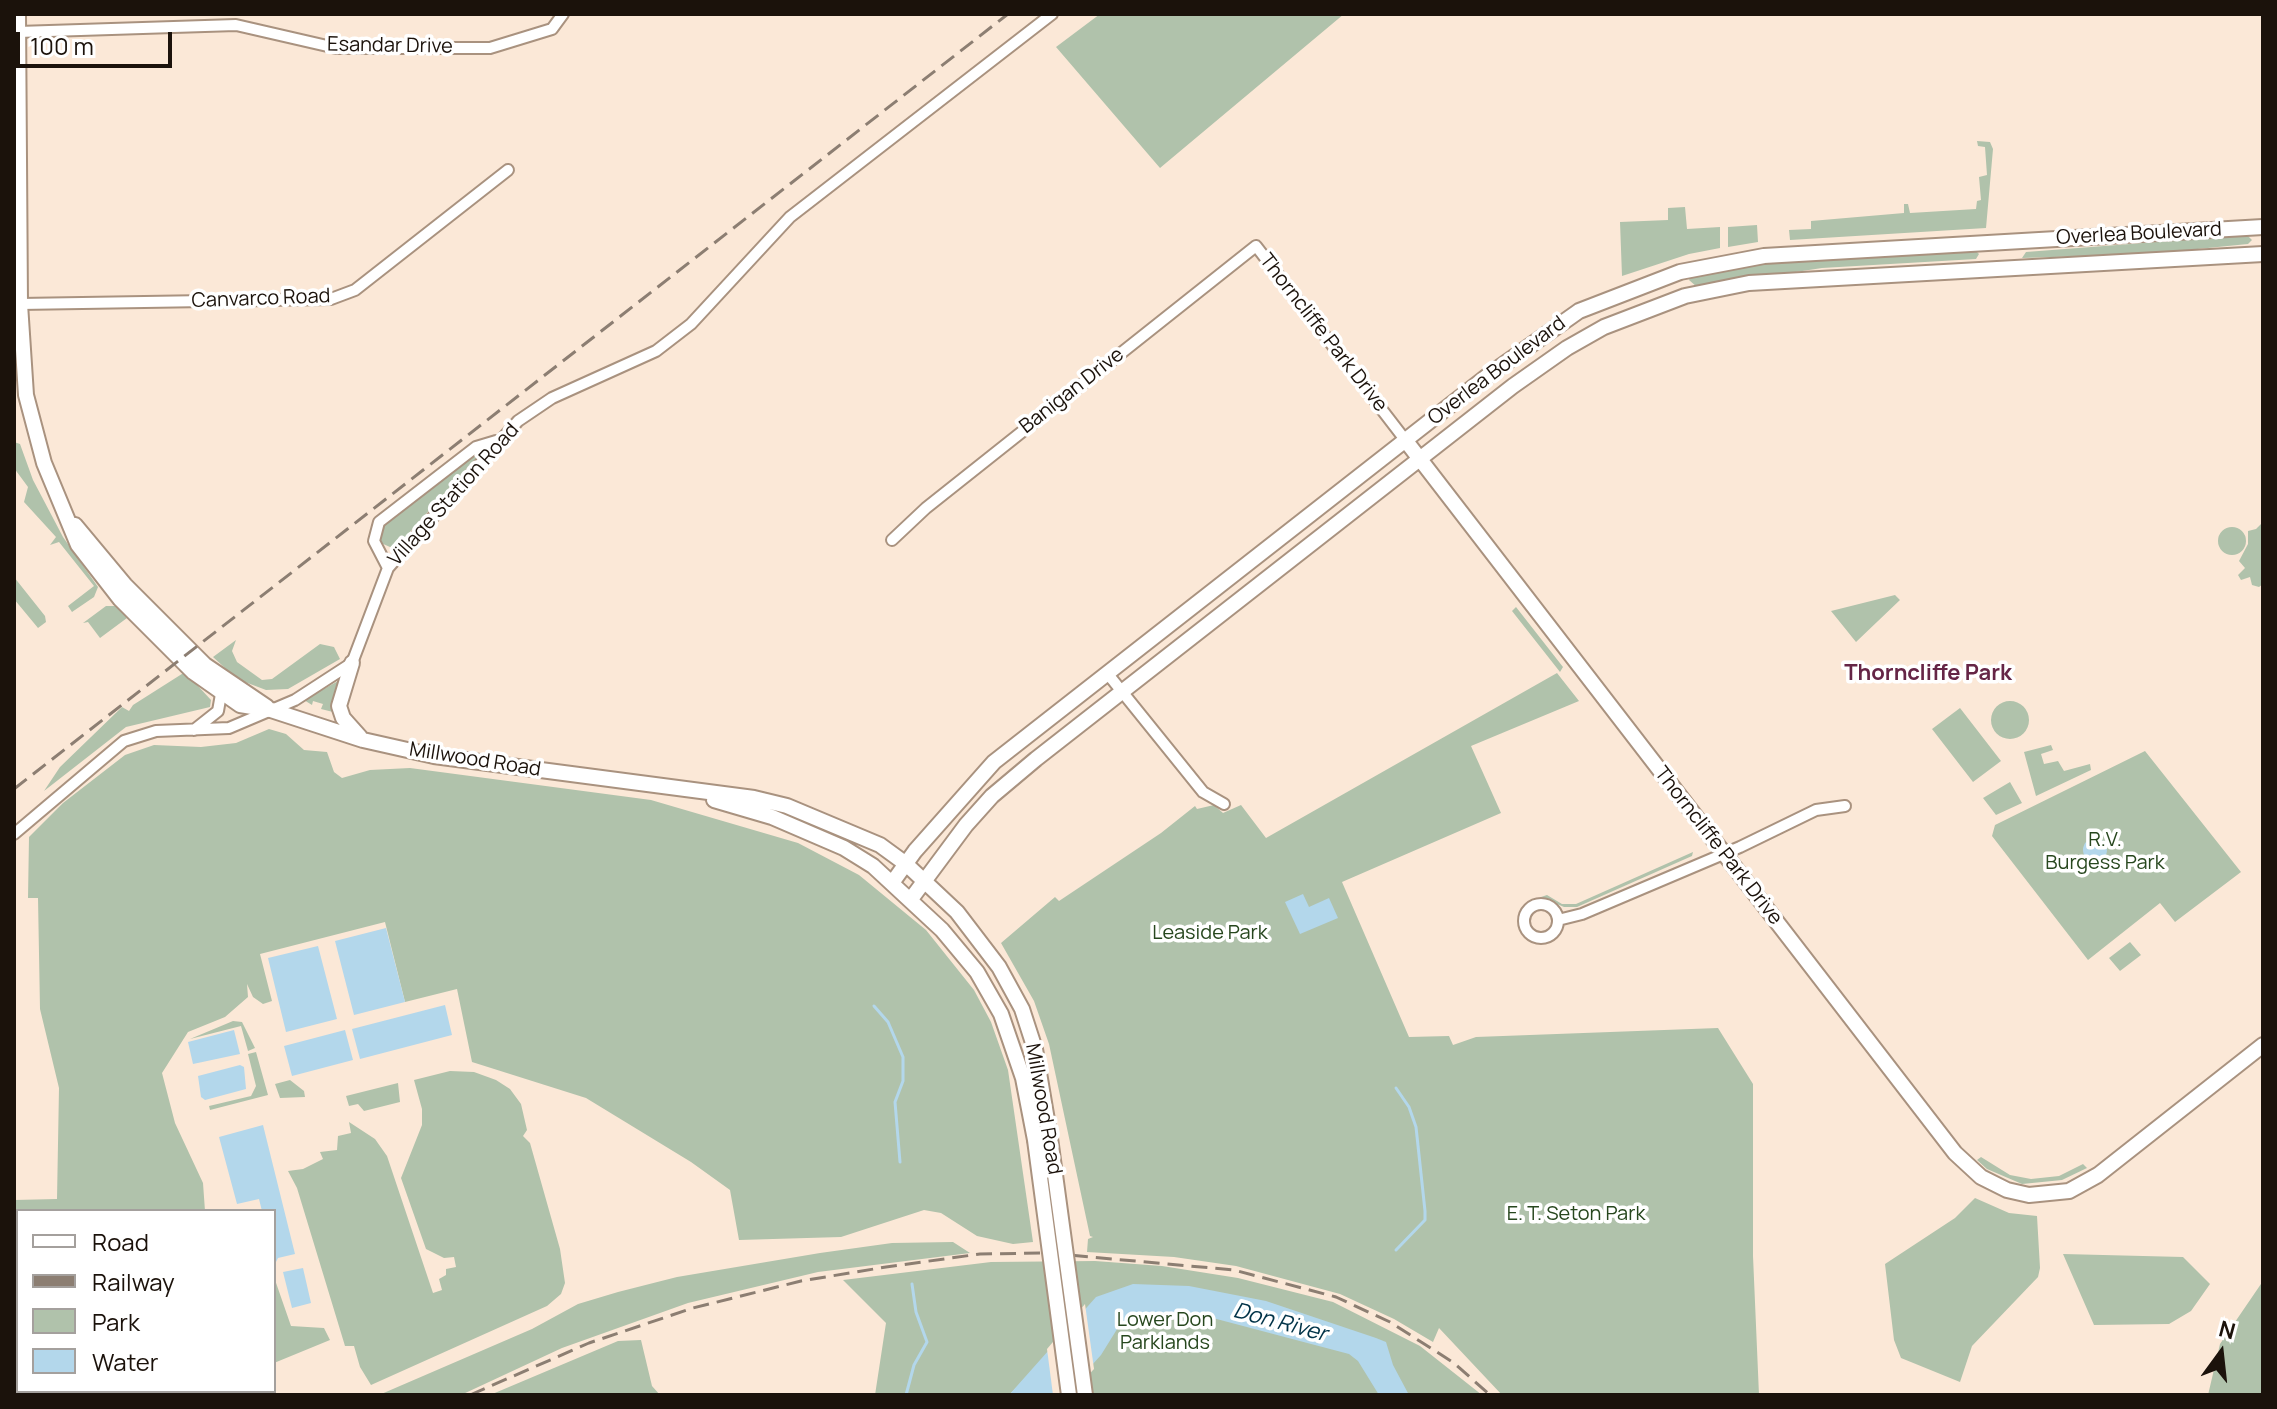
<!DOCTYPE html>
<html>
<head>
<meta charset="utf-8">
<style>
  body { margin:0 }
  #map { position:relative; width:2277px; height:1409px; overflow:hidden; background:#fbe8d7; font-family:Manrope,sans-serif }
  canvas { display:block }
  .frame { position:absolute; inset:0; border:16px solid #1b120b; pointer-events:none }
  .legend { position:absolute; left:16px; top:1209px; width:260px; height:184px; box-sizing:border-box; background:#fff; border:2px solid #a4a09d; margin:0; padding:10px 14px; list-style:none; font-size:24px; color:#1b120b }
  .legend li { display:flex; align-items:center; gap:16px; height:40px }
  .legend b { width:40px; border:2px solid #a4a09d }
  .north { position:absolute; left:2181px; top:1313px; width:80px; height:80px; -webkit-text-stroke:6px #fff; paint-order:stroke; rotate:15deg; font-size:22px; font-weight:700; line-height:32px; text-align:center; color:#1b120b }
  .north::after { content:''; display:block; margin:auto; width:28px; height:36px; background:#1b120b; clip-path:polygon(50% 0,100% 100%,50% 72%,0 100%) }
  .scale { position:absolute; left:16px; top:32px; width:156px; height:36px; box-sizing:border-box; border:4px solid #1b120b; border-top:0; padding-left:10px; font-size:24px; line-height:28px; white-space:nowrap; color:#1b120b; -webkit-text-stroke:6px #fff; paint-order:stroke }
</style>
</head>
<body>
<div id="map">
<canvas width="2277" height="1409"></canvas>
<div class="frame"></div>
<ul class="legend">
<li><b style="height:10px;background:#fff"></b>Road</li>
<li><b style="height:10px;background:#8c7e72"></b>Railway</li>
<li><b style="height:22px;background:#b0c2ab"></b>Park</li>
<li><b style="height:22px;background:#b3d7eb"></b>Water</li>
</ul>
<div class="north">N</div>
<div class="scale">100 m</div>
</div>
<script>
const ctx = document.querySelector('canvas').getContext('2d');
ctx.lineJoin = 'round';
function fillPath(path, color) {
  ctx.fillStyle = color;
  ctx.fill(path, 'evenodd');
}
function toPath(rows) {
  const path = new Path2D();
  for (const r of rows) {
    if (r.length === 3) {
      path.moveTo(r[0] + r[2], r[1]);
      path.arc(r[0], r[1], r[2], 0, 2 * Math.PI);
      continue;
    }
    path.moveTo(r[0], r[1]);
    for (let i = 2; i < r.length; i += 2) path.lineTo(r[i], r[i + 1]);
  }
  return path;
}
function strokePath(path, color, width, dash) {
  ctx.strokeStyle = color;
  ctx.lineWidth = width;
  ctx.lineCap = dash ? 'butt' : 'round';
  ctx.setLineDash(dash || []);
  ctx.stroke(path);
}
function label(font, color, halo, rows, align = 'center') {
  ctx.font = font + ' Manrope,sans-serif';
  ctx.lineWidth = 7;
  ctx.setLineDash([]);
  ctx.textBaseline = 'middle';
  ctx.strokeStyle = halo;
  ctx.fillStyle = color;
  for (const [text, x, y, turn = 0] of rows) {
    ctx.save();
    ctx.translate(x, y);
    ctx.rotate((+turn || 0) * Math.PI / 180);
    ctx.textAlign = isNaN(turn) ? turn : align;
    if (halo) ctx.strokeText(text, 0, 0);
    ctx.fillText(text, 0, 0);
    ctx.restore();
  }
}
const green = toPath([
  [1100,14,1344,14,1160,168,1056,47],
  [1977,141,1990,142,1993,149,1986,228,1790,240,1789,230,1811,229,1811,221,1904,213,1904,204,1908,204,1910,213,1976,209,1977,201,1981,200,1979,177,1987,175,1985,147,1978,146],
  [1685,207,1687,229,1720,227,1720,248,1689,254,1622,276,1620,222,1668,220,1668,208],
  [1757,225,1758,242,1728,247,1728,227],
  [2247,235,2252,240,2248,244,2147,254,2022,258,2026,252],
  [1975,250,1979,254,1976,259,1822,268,1697,287,1689,280,1691,276,1738,264],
  [14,442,20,444,33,480,63,537,98,587,94,597,72,612,68,606,94,586,59,542,50,545,56,537,24,502,28,487,14,468],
  [477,451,480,452,478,456,400,543,390,547,381,543,381,526],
  [2263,522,2263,584,2259,587,2252,585,2250,577,2241,580,2238,575,2245,568,2239,561,2248,544,2248,531,2256,529],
  [2232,541,14],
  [14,577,45,616,46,622,38,628,14,599],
  [1895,595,1900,600,1856,642,1831,611],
  [106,606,117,606,127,618,100,638,88,622,83,623],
  [1516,607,1563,667,1560,672,1512,611],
  [236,640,232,651,237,662,262,680,272,679,320,644,334,647,340,659,288,689,266,690,237,679,213,657],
  [185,672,211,700,210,707,126,727,44,791,60,767,122,707,129,711,133,705],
  [1557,673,1579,701,1471,746,1501,813,1342,882,1409,1037,1449,1036,1453,1045,1476,1037,1718,1028,1753,1084,1753,1256,1759,1395,1502,1395,1439,1328,1433,1342,1394,1319,1340,1294,1236,1266,1174,1257,1087,1252,1088,1239,1093,1237,1090,1236,1049,1044,1034,1001,1001,943,1055,897,1059,901,1161,833,1195,806,1197,809,1214,805,1223,813,1241,805,1266,838],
  [340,680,337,713,321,709,323,704,313,701,312,705,304,700],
  [2010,720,19],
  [1960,708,2001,761,1973,782,1932,729],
  [269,729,286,734,304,750,327,752,334,772,342,778,370,770,410,768,651,800,798,843,859,875,926,930,974,990,991,1022,1008,1070,1033,1242,1013,1244,977,1236,941,1213,924,1210,841,1237,739,1240,730,1190,691,1162,586,1098,472,1062,457,989,405,1002,385,922,260,954,272,1001,263,1004,253,997,247,984,248,997,225,1017,188,1032,162,1073,175,1123,203,1183,205,1211,18,1211,18,1251,14,1249,14,1200,57,1199,59,1088,40,1009,38,898,28,898,29,837,63,803,125,755,154,745,201,747,236,743],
  [2051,745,2053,750,2041,754,2044,764,2058,761,2064,771,2090,764,2091,770,2036,796,2024,752],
  [2145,751,2241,872,2175,922,2160,903,2088,960,1992,836,1995,825],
  [2010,782,2022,803,1996,815,1983,798],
  [1693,852,1692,856,1577,907,1564,907,1541,897,1547,895,1562,904,1576,904],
  [2130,942,2141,955,2120,971,2109,958],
  [233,1021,242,1022,255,1048,248,1051,241,1026,190,1039],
  [256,1052,268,1095,210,1110,209,1106,251,1096,256,1086,248,1054],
  [450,1071,474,1072,496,1080,510,1089,521,1104,527,1130,523,1136,530,1143,560,1249,565,1283,561,1294,547,1306,371,1385,360,1367,354,1346,345,1346,297,1188,288,1171,303,1169,323,1159,320,1152,337,1150,338,1136,351,1133,349,1122,375,1139,387,1156,433,1293,442,1290,439,1279,446,1275,446,1269,456,1267,454,1257,444,1258,426,1249,401,1178,422,1125,422,1109,414,1080],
  [290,1080,304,1091,305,1097,280,1098,275,1084],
  [398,1083,400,1102,364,1111,358,1104,349,1106,346,1096],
  [1981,1157,2010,1175,2031,1179,2059,1176,2083,1164,2087,1168,2062,1180,2022,1184,1987,1169,1977,1160],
  [1975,1198,2009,1213,2037,1216,2040,1268,2038,1277,1972,1346,1960,1382,1901,1358,1894,1340,1885,1264,1955,1218],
  [953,1242,970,1253,818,1272,688,1303,562,1348,461,1395,379,1395,532,1329,578,1304,618,1292,677,1277,820,1253,892,1243],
  [2063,1254,2183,1257,2210,1284,2191,1311,2169,1324,2094,1325],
  [1095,1261,1162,1266,1238,1278,1333,1302,1420,1346,1482,1395,1065,1395,1049,1354,1009,1395,875,1395,886,1323,843,1280,991,1262],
  [14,1269,18,1271,18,1391,243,1391,247,1395,14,1395],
  [274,1277,291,1326,324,1328,330,1340,274,1363],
  [2263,1281,2263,1395,2208,1395,2220,1344],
  [641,1340,652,1386,660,1395,490,1395,618,1341]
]);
const water = toPath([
  [2095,850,12],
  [1303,894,1309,907,1329,898,1338,918,1300,934,1285,902],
  [386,928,405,1002,354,1015,335,941],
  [318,946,337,1019,286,1032,268,958],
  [445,1005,452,1035,360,1059,352,1029],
  [234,1030,240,1054,193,1064,188,1042],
  [345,1030,353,1060,292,1076,284,1046],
  [240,1065,244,1067,246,1089,205,1100,201,1097,198,1076],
  [263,1125,295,1254,278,1258,274,1266,274,1211,262,1211,259,1199,237,1204,219,1137],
  [303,1268,311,1303,292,1308,283,1272],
  [1133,1284,1189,1286,1266,1301,1376,1338,1386,1342,1393,1365,1409,1395,1379,1395,1358,1361,1349,1354,1209,1317,1184,1316,1129,1320,1119,1326,1101,1355,1065,1395,1009,1395,1096,1297]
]);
const pier = toPath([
  [1085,1304,1094,1369,1070,1395,1053,1395,1047,1349]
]);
const stream = toPath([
  [874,1006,888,1022,903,1057,903,1081,895,1102,900,1162],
  [1396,1250,1425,1220,1425,1211,1416,1127,1409,1107,1396,1088],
  [906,1395,914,1365,927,1342,916,1312,912,1284]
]);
const street = toPath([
  [18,32,236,25,336,48,490,48,552,29,563,14],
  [20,304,331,299,355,290,508,170],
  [892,540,926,508,1256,246,1406,441],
  [388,568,374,541,379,522,476,447,496,441],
  [1107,673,1203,792,1224,804],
  [194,730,218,711,221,694],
  [14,834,124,741,156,731,229,728,295,700,352,663,388,568,518,421,552,398,656,351,691,324,790,217,1052,14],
  [1541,921,17],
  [1558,920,1582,914,1740,847,1816,810,1845,806]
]);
const secondary = toPath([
  [18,14,20,304,26,395,44,463,78,545,120,599,193,672,240,705,271,710,363,740,434,756,754,798,787,806,880,845,906,864,957,912,999,967,1022,1009,1035,1049,1050,1138],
  [1406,441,1955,1153,1981,1177,2007,1190,2029,1195,2069,1191,2098,1175,2263,1045],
  [75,525,125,585,205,665,267,707],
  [352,663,339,706,343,718,360,737],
  [714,800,772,817,844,848,873,866,942,930,977,972,1001,1014,1023,1078,1035,1140],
  [892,883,915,851,994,762,1490,374,1579,311,1680,272,1764,256,2263,227],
  [911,899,966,825,992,796,1036,759,1513,386,1567,348,1604,327,1685,296,1749,283,2263,254]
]);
const rail = toPath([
  [14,789,1008,14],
  [470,1395,589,1343,693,1308,801,1281,886,1267,980,1254,1046,1253,1234,1270,1336,1297,1390,1322,1454,1363,1490,1395]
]);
const secondaryBridge = toPath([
  [1050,1138,1085,1395],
  [1035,1140,1069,1395]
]);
const streetNames = [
  ["Esandar Drive",390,46,1],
  ["Overlea Boulevard",2139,234,-3],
  ["Canvarco Road",261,299,-2],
  ["Thorncliffe Park Drive",1323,333,52],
  ["Overlea Boulevard",1497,371,-37],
  ["Banigan Drive",1072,391,-38],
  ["Village Station Road",454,495,-48],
  ["Millwood Road",475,760,9],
  ["Thorncliffe Park Drive",1718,846,52],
  ["Millwood Road",1043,1109,80]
];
const parkNames = [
  ["R.V.",2105,840],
  ["Burgess Park",2105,863],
  ["Leaside Park",1210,933],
  ["E. T. Seton Park",1576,1214],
  ["Lower Don",1165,1320],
  ["Parklands",1165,1343]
];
const neighbourhoodNames = [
  ["Thorncliffe Park",1928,674]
];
const waterNames = [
  ["Don River",1280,1323,15]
];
fillPath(green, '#b0c2ab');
fillPath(water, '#b3d7eb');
fillPath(pier, '#fbe8d7');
strokePath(stream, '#b3d7eb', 3);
strokePath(street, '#a9927f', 14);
strokePath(secondary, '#a9927f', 18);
strokePath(street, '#fff', 10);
strokePath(secondary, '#fff', 14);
strokePath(rail, '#8c7e72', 3, [16, 8]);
strokePath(secondaryBridge, '#a9927f', 18, []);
strokePath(secondaryBridge, '#fff', 14);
label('20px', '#1b120b', '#fff', streetNames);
label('20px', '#27471e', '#fff', parkNames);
label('bold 22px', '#652546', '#fff', neighbourhoodNames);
label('italic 22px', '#013348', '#fff', waterNames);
</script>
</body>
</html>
